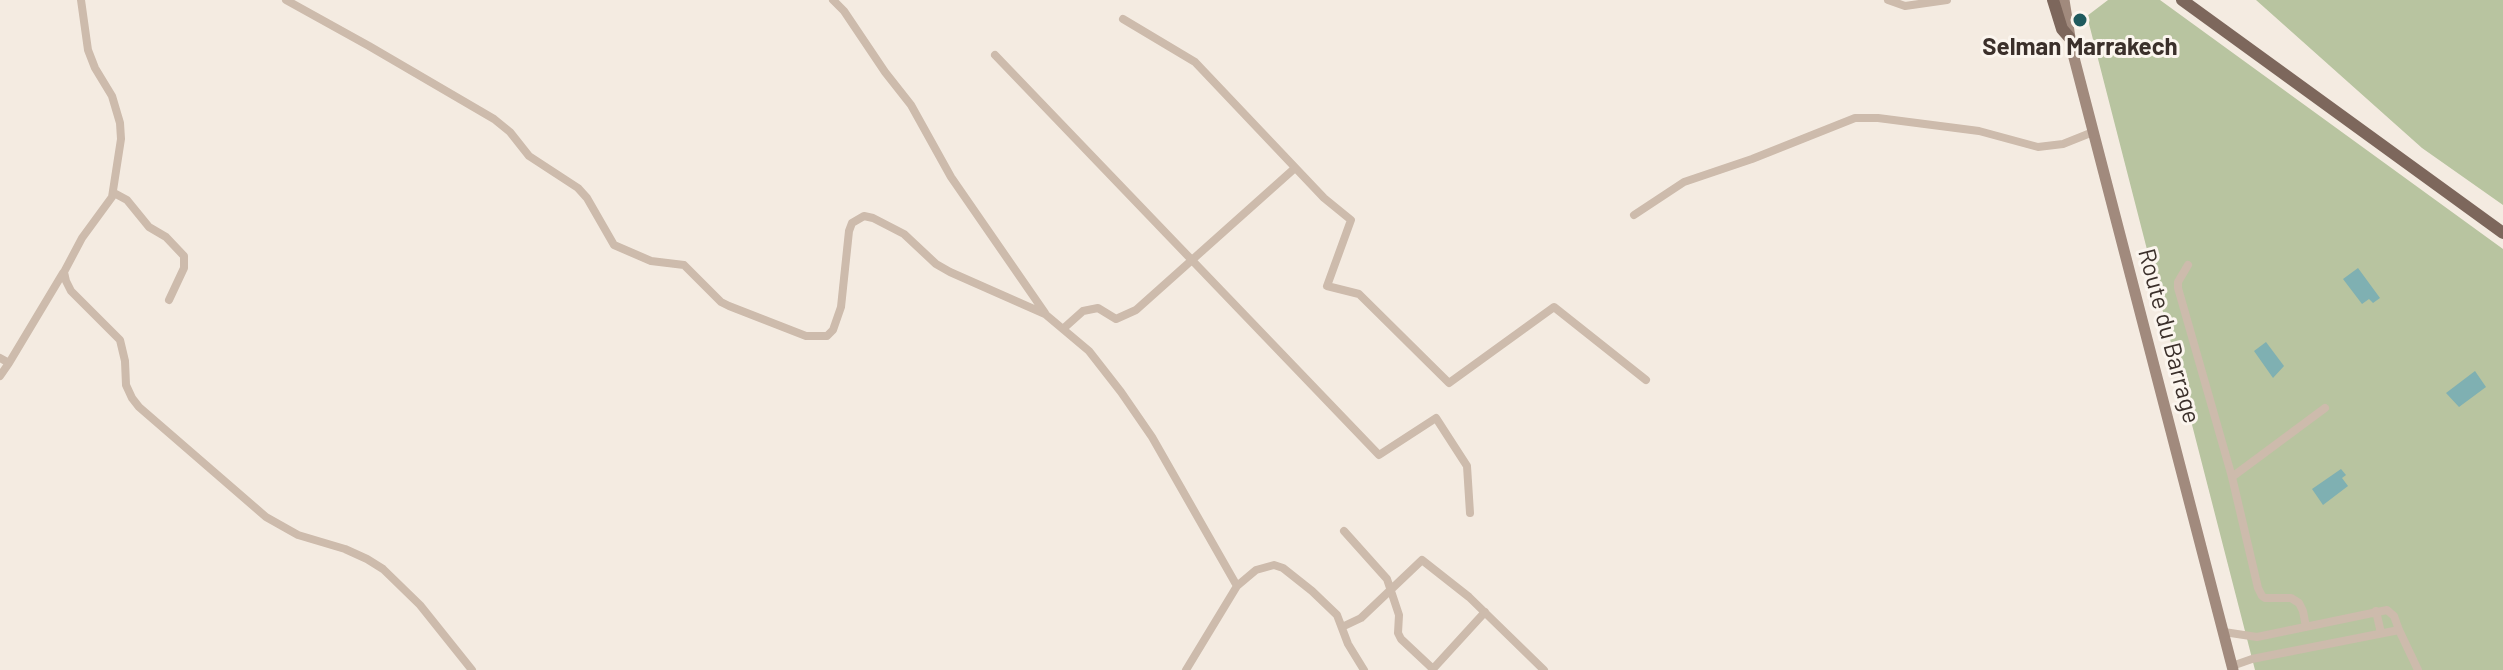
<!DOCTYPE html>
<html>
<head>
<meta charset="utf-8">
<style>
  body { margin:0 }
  canvas { display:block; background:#f4ebe1 }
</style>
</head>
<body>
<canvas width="2503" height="670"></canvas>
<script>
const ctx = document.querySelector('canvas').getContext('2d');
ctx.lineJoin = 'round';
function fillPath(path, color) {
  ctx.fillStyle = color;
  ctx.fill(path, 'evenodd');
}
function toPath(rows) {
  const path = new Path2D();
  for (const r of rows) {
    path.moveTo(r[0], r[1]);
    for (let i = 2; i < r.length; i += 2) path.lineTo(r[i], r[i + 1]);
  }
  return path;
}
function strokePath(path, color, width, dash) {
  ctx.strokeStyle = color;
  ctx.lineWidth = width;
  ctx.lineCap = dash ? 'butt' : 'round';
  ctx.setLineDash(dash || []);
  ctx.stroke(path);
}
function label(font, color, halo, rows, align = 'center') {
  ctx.font = font + ' Barlow,sans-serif';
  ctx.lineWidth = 6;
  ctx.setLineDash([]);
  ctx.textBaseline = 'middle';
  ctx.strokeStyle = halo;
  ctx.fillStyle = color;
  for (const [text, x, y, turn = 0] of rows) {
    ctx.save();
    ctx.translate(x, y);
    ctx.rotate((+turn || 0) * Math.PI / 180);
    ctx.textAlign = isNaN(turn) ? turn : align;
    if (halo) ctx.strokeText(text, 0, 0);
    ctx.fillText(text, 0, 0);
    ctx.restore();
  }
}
const green = toPath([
  [2108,0,2160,0,2503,249,2503,670,2255,670,2087,16],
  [2256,0,2503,0,2503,205,2422,148]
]);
const water = toPath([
  [2358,268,2380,298,2373,303,2369,299,2362,304,2343,279],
  [2266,342,2284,366,2273,378,2254,351],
  [2475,371,2486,387,2459,407,2446,393],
  [2341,469,2346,475,2342,478,2348,486,2323,505,2312,489]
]);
const street = toPath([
  [81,0,88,50,95,68,112,96,120,123,121,139,112,197,82,238,64,272,66,281,71,291,120,340,125,361,126,385,132,398,139,407,266,517,298,535,345,549,367,559,383,569,420,605,472,670],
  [286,0,369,46,494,119,510,132,529,156,578,188,587,198,614,245,651,261,684,265,721,302,729,306,806,336,827,336,833,330,841,307,849,231,852,223,864,216,873,218,904,234,936,264,950,272,1045,314,1089,351,1121,392,1152,437,1237,586],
  [833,0,844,11,885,72,911,105,951,177,1045,313],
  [1888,0,1905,6,1947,0],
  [1123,19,1195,62,1324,198,1351,220,1327,286,1359,294,1449,383,1554,307,1646,380],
  [995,55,1379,455,1436,418,1467,466,1470,513],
  [114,193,127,200,149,227,166,237,184,256,184,268,169,300],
  [1634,215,1684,182,1752,159,1855,118,1878,118,1979,131,2038,147,2063,144,2093,132],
  [2188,265,2178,282,2178,288,2232,477,2258,588,2262,596,2265,598,2291,598,2299,603,2303,611,2306,627],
  [1064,328,1083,311,1098,308,1116,319,1136,310,1295,168],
  [0,358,9,363,63,273],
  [0,376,9,363],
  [2232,477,2325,408],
  [1344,531,1387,579,1399,615,1398,633,1401,639,1433,669],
  [2376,611,2381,633],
  [1342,627,1361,618,1422,560,1469,597,1544,670],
  [2224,632,2257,637,2387,610,2394,616,2399,630,2418,670],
  [2232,666,2252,659,2399,630],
  [1186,670,1237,586,1256,570,1274,565,1283,568,1312,591,1337,615,1348,644,1364,670],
  [1432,670,1485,612]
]);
const secondary = toPath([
  [2064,0,2072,50,2233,670]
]);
const primary = toPath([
  [2053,0,2062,29,2069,37],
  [2182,0,2503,233]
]);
const markers = [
  [2080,20,8,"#1f5a5e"]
];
const poiNames = [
  ["Selman Marrakech",2080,47]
];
const streetNames = [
  ["Route du Barrage",2169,336,75]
];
fillPath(green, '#b8c4a0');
fillPath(water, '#7fb0b2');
strokePath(street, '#cdbbac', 8);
strokePath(secondary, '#a18a7d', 11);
strokePath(primary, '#7d675c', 12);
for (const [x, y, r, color] of markers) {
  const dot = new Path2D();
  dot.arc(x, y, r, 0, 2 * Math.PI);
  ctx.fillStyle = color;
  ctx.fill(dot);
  strokePath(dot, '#fbf5ee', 3);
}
label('bold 24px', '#3b302b', '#fbf5ee', poiNames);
label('24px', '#3b302b', '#fbf5ee', streetNames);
</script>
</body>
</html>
